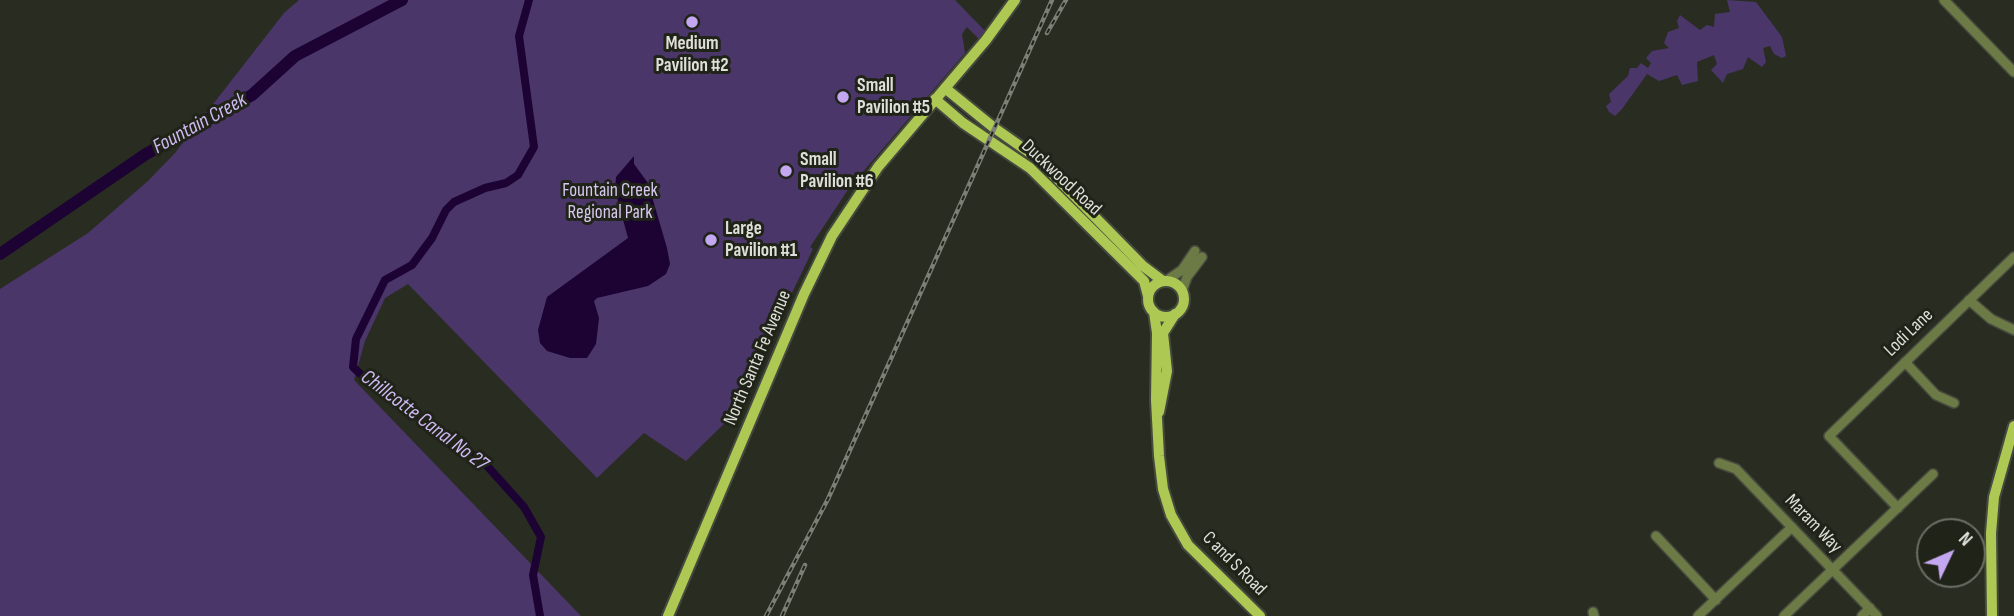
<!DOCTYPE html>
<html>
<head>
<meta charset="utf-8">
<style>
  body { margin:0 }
  #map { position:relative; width:2014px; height:616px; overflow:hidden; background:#292d21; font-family:"Sofia Sans Condensed",sans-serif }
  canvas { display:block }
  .north { position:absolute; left:1916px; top:518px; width:70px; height:70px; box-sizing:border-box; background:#202318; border:2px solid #6c6e65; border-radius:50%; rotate:46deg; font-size:19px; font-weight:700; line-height:28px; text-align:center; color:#dddfd8 }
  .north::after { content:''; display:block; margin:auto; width:24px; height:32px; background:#c4a7f1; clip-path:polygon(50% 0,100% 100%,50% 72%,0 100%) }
</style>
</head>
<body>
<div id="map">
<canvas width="2014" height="616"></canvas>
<div class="north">N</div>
</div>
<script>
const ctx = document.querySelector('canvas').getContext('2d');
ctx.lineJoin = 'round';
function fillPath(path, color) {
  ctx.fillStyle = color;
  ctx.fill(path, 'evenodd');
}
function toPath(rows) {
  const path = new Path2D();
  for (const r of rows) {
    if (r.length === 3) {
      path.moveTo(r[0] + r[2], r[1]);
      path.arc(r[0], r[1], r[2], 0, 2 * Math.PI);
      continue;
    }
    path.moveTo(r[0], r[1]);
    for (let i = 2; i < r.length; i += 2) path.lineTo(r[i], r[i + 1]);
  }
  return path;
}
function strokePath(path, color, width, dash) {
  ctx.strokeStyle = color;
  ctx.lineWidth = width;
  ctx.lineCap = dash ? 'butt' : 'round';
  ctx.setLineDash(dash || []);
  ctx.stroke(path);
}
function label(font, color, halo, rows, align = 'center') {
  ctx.font = font + ' "Sofia Sans Condensed",sans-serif';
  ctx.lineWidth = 6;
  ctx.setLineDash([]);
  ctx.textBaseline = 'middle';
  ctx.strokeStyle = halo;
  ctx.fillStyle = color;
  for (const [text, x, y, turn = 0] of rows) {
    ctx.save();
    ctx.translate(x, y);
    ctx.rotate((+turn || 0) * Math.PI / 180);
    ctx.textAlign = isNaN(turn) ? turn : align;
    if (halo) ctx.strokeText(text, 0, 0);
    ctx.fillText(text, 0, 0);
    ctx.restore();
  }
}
const green = toPath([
  [299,0,955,0,985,31,980,40,967,27,962,34,965,53,849,188,810,247,813,249,734,414,686,461,644,433,597,478,408,284,385,298,365,341,354,380,581,616,0,616,0,289,88,233,148,181,175,153,284,13],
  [1727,0,1756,2,1782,37,1786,56,1782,58,1774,54,1770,46,1763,48,1766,62,1762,67,1748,57,1743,69,1727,74,1723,83,1711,70,1717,64,1714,55,1697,62,1698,81,1682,85,1677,75,1659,81,1647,74,1622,109,1615,116,1609,112,1606,106,1611,102,1609,94,1628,76,1630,68,1637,68,1641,63,1648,68,1651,63,1646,58,1652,51,1669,48,1664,43,1668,32,1679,28,1677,21,1680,15,1700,30,1707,25,1714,27,1715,14,1730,12]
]);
const water = toPath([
  [634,156,634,164,648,183,667,248,670,264,666,274,648,286,597,298,594,301,599,318,596,344,587,358,570,358,547,351,540,343,538,330,547,297,628,238,615,190,616,177]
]);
const canal = toPath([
  [529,0,519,36,534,147,518,175,506,183,485,188,454,202,446,210,432,238,412,265,385,280,356,339,353,367,372,385,402,402,452,446,480,458,524,507,541,537,533,575,540,616]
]);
const river = toPath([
  [0,254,146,154,252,95,295,56,402,0]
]);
const minor = toPath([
  [1944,0,2014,72],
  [1166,281,1182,270,1195,251],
  [1182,291,1187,277,1202,257],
  [1969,300,1991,319,2014,330],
  [1905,362,1936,395,1954,403],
  [1719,463,1736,469,1877,616],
  [1898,508,1829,436,2014,257],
  [1656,536,1716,600],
  [1593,612,1594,616],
  [1698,616,1792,527],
  [1784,616,1933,474],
  [1862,616,1870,608]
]);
const major = toPath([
  [945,88,993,127,1037,158,1143,266,1163,281],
  [935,99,963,123,1030,168,1144,281,1148,296],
  [1166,299,18],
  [1154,312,1157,333,1156,400,1159,456,1163,489,1171,515,1188,545,1260,616],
  [1159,412,1167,371,1163,333,1175,314],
  [668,616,804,294,832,236,878,167,986,40,1015,0],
  [1992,616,1991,533,1994,497,2014,426]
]);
const rail = toPath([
  [1047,33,1066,0],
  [766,616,828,499,1052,0],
  [782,616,805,565]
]);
const markers = [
  [692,22,7,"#c4a7f1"],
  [843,97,7,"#c4a7f1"],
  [786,171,7,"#c4a7f1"],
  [711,240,7,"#c4a7f1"]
];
const poiNames = [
  ["Medium",692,44,"center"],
  ["Pavilion #2",692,66,"center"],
  ["Small",857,86],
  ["Pavilion #5",857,108],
  ["Small",800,160],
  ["Pavilion #6",800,182],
  ["Large",725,229],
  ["Pavilion #1",725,251]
];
const streetNames = [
  ["Duckwood Road",1061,178,43],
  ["Lodi Lane",1909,333,-44],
  ["North Santa Fe Avenue",758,358,-67],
  ["Maram Way",1813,524,46],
  ["C and S Road",1234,564,45]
];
const parkNames = [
  ["Fountain Creek",610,191],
  ["Regional Park",610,213]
];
const waterNames = [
  ["Fountain Creek",200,124,-29],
  ["Chillcotte Canal No 27",424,421,37]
];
fillPath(green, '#4b366a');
fillPath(water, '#1c0334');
strokePath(canal, '#1c0334', 8);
strokePath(river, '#1c0334', 12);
strokePath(minor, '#46493e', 12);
strokePath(major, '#46493e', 14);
strokePath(minor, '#6c7a45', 9);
strokePath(major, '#adc954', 10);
strokePath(rail, '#7c7f75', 4.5);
strokePath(rail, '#202318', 2, [5]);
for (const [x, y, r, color] of markers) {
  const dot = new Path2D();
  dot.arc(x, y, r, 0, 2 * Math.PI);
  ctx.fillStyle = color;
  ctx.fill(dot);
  strokePath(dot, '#202318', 2.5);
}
label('bold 19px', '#dddfd8', '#202318', poiNames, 'left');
label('19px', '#dddfd8', '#202318', streetNames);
label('19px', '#d7c8f0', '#202318', parkNames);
label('italic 21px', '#cfb9f4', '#202318', waterNames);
</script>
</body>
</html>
